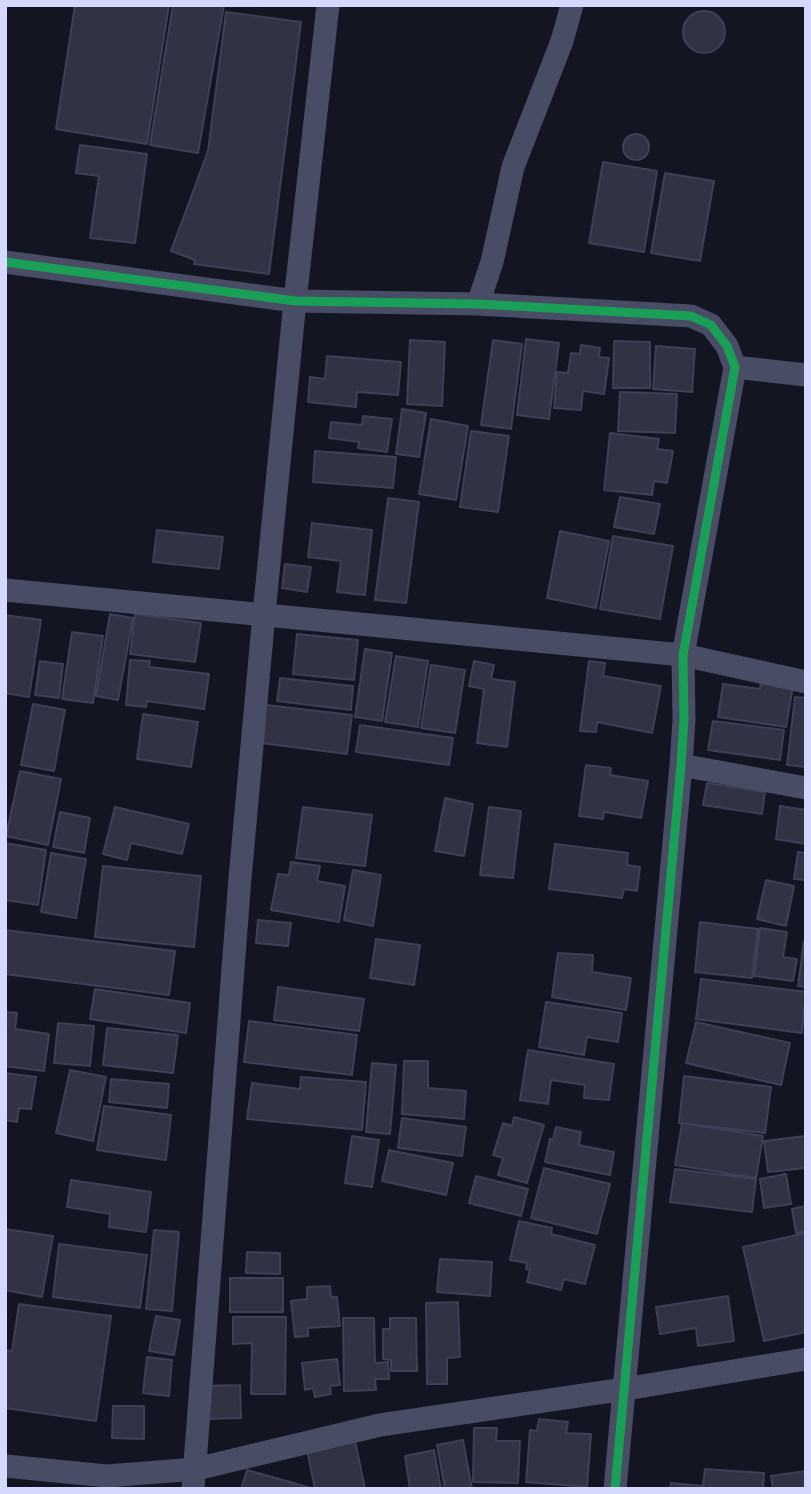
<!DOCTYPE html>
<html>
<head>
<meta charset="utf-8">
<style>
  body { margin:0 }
  #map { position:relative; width:811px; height:1494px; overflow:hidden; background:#141523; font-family:"Golos Text",sans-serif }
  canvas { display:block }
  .frame { position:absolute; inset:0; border:7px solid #d6d9ff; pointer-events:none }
</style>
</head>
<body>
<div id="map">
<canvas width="811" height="1494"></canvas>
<div class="frame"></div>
</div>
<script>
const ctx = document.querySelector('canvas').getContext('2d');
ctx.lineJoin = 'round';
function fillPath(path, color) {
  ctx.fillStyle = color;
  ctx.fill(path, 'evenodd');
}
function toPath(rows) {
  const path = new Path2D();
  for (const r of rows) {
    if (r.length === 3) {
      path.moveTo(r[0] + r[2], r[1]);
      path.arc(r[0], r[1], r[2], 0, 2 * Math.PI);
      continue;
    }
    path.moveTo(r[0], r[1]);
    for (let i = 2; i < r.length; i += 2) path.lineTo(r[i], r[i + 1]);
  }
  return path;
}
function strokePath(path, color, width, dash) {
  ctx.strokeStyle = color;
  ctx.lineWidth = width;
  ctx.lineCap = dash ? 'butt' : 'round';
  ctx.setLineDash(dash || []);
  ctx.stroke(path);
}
const building = toPath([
  [75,5,169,5,147,144,56,129,75,5],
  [173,5,224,5,198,153,150,145,173,5],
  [704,32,21],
  [226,12,301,22,269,274,194,264,195,260,171,251,208,151,226,12],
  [636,147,13],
  [80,145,147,154,135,243,90,238,99,176,76,173,80,145],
  [603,162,657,171,644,252,589,243,603,162],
  [665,173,714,181,700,261,651,253,665,173],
  [526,339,559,343,549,419,517,415,526,339],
  [410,340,445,342,442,406,407,404,410,340],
  [493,340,522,344,511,429,481,425,493,340],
  [614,341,650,342,650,388,613,388,614,341],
  [581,345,600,348,599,357,609,358,604,394,583,391,581,410,554,408,557,372,568,373,571,353,580,354,581,345],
  [656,346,695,349,692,392,653,389,656,346],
  [327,356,401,362,398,395,357,392,356,407,308,402,310,377,325,379,327,356],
  [620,392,677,394,675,433,618,431,620,392],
  [402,409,426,413,419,457,396,454,402,409],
  [363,416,392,419,387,452,358,448,359,442,329,438,331,422,362,425,363,416],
  [431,419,468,426,456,500,419,494,431,419],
  [471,431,509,436,498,512,460,507,471,431],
  [610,433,659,439,657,449,673,451,667,483,654,481,652,495,604,490,610,433],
  [315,451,396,457,393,488,313,482,315,451],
  [620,497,660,504,654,534,614,527,620,497],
  [388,498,419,502,406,603,375,600,388,498],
  [312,523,372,530,365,595,337,592,341,561,308,557,312,523],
  [157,530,223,537,219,569,153,562,157,530],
  [560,531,609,541,596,608,547,598,560,531],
  [613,536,673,546,660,619,600,609,613,536],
  [285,564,311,567,307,592,282,588,285,564],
  [110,614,133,618,118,700,96,696,110,614],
  [135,614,201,623,195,662,130,654,135,614],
  [5,615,41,620,29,697,5,693,5,615],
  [72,632,103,636,93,703,62,699,72,632],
  [297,634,358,640,354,680,293,674,297,634],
  [365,649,392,653,382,721,355,717,365,649],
  [396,656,428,661,418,727,385,722,396,656],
  [130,660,150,661,149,667,209,674,204,709,147,701,146,707,126,705,130,660],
  [40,661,63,664,59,698,35,695,40,661],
  [474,661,494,665,491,679,515,682,507,747,477,743,484,689,469,686,474,661],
  [589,661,605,663,603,676,661,686,652,733,597,722,596,732,580,731,589,661],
  [431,665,465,670,455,733,421,728,431,665],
  [762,675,794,680,786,727,718,717,723,684,760,689,762,675],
  [280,678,353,686,351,710,277,701,280,678],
  [795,697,806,698,806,767,787,765,795,697],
  [33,704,65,710,54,771,21,765,33,704],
  [266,705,352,715,347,754,261,743,266,705],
  [143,714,198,722,191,767,137,759,143,714],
  [713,721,784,730,780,760,708,750,713,721],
  [360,725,453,738,449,765,356,752,360,725],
  [586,765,611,768,610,775,648,781,641,818,604,812,603,819,579,816,586,765],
  [20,771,61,779,48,845,6,836,20,771],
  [707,783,765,792,762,814,703,805,707,783],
  [445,798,473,804,464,856,435,851,445,798],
  [780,806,806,810,806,844,776,839,780,806],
  [115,807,189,824,182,854,131,843,127,860,103,854,115,807],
  [303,807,372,815,365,866,296,858,303,807],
  [489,807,521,811,513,878,480,875,489,807],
  [60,812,90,818,84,853,53,847,60,812],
  [5,843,46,850,38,905,5,900,5,843],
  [555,844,628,853,627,865,640,867,637,891,624,889,622,898,549,889,555,844],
  [798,852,806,853,806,880,794,879,798,852],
  [51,853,86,859,76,918,41,912,51,853],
  [291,862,320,866,317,881,345,886,339,922,271,910,278,874,289,875,291,862],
  [103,866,201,876,194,947,95,937,103,866],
  [353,870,381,875,373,926,344,920,353,870],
  [766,880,794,886,786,926,757,919,766,880],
  [258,920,291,923,288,946,256,943,258,920],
  [700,922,758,929,752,978,695,972,700,922],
  [760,928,787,932,783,957,797,959,793,981,754,976,760,928],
  [5,930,175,951,169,995,5,974,5,930],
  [376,939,420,945,414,985,370,978,376,939],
  [804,941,806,941,806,987,798,986,804,941],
  [558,953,593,955,592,972,631,978,626,1010,552,997,558,953],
  [701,979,806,992,802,1033,696,1019,701,979],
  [278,987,364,999,359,1031,274,1020,278,987],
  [95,989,190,1003,186,1033,90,1019,95,989],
  [546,1002,622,1013,618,1042,587,1037,584,1055,539,1047,546,1002],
  [5,1012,17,1013,15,1029,49,1034,44,1071,5,1066,5,1012],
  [249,1021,357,1035,352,1075,244,1062,249,1021],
  [696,1022,790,1043,781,1085,686,1063,696,1022],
  [58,1023,94,1026,90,1066,54,1063,58,1023],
  [107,1028,178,1035,173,1073,103,1065,107,1028],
  [528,1050,614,1064,609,1100,584,1098,585,1085,551,1080,548,1104,520,1100,528,1050],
  [404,1061,428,1061,428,1088,466,1091,464,1119,402,1114,404,1061],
  [372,1063,396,1065,390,1134,366,1132,372,1063],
  [70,1070,106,1077,93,1141,56,1133,70,1070],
  [5,1073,36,1077,31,1109,19,1108,17,1122,5,1120,5,1073],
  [684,1076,771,1087,765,1133,679,1123,684,1076],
  [301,1077,366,1082,362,1130,247,1119,252,1083,300,1089,301,1077],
  [111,1079,169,1084,167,1108,109,1102,111,1079],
  [104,1106,171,1115,166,1160,97,1150,104,1106],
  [514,1117,544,1125,527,1183,498,1175,503,1158,493,1155,503,1123,512,1126,514,1117],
  [402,1118,466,1127,462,1156,398,1148,402,1118],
  [682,1123,763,1136,756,1178,675,1165,682,1123],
  [556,1127,581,1132,579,1145,614,1152,610,1175,545,1162,550,1139,553,1140,556,1127],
  [352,1136,379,1140,372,1187,345,1183,352,1136],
  [806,1136,806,1168,768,1172,764,1141,806,1136],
  [389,1150,453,1163,446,1195,382,1181,389,1150],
  [544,1168,610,1184,597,1234,531,1218,544,1168],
  [675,1169,756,1179,752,1212,670,1202,675,1169],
  [786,1174,791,1204,764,1208,760,1179,786,1174],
  [476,1176,528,1189,521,1216,469,1203,476,1176],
  [71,1180,151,1192,146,1232,109,1227,110,1214,67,1207,71,1180],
  [806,1206,806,1231,796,1233,792,1209,806,1206],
  [519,1221,552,1228,551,1234,595,1245,585,1284,564,1279,561,1290,527,1282,530,1270,526,1269,527,1263,510,1260,519,1221],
  [5,1229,53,1236,42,1297,5,1290,5,1229],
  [154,1230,179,1232,172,1311,146,1309,154,1230],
  [806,1233,806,1332,764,1341,743,1247,806,1233],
  [59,1244,147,1255,140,1308,53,1297,59,1244],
  [247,1252,280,1253,280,1274,246,1273,247,1252],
  [440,1259,492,1262,490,1296,437,1292,440,1259],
  [230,1278,283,1278,283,1312,230,1312,230,1278],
  [330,1286,331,1297,337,1297,340,1326,308,1328,308,1336,295,1337,291,1301,307,1299,307,1287,330,1286],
  [728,1296,734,1341,698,1346,696,1328,660,1334,656,1307,728,1296],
  [458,1302,460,1357,447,1358,447,1384,427,1384,426,1303,458,1302],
  [19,1304,111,1316,96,1421,5,1408,5,1350,12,1351,19,1304],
  [156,1316,180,1320,174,1355,149,1351,156,1316],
  [233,1317,286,1317,285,1394,251,1394,252,1343,233,1344,233,1317],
  [343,1318,374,1318,375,1363,388,1362,389,1379,375,1379,376,1390,344,1391,343,1318],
  [390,1318,416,1318,417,1371,391,1371,391,1360,383,1359,383,1329,390,1329,390,1318],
  [147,1357,172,1360,169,1396,143,1393,147,1357],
  [337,1359,340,1385,330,1386,331,1394,315,1397,313,1388,305,1390,302,1363,337,1359],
  [240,1385,241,1418,202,1419,202,1386,240,1385],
  [113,1406,144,1406,144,1439,112,1438,113,1406],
  [539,1419,568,1422,566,1433,591,1434,587,1487,526,1482,530,1430,537,1431,539,1419],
  [474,1428,497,1428,496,1441,520,1441,518,1483,473,1482,474,1428],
  [355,1440,365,1489,241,1489,247,1470,315,1489,307,1450,355,1440],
  [463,1440,472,1489,445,1489,437,1445,463,1440],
  [434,1450,441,1489,410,1489,405,1456,434,1450],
  [705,1469,764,1473,763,1489,670,1489,671,1483,703,1486,705,1469],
  [806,1471,806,1489,773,1489,771,1476,806,1471]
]);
const minor = toPath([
  [5,262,295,301,478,304,691,316,711,325,727,346,735,367,683,655,684,720,681,765,615,1489],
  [478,304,492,262,513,167,562,41,572,5],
  [735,367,806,375],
  [5,590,683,655,806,682],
  [681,765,806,788],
  [5,1466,107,1476,196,1469,380,1425,625,1389,806,1359],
  [193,1489,240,878,264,614,295,301,328,5]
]);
const cycleway = toPath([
  [5,262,295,301,478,304,691,316,711,325,727,346,735,367,683,655,684,720,681,765,615,1489]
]);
fillPath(building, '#323245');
strokePath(building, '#3f3f57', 2);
strokePath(minor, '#484c64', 23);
strokePath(cycleway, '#1a9f57', 9);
</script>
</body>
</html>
